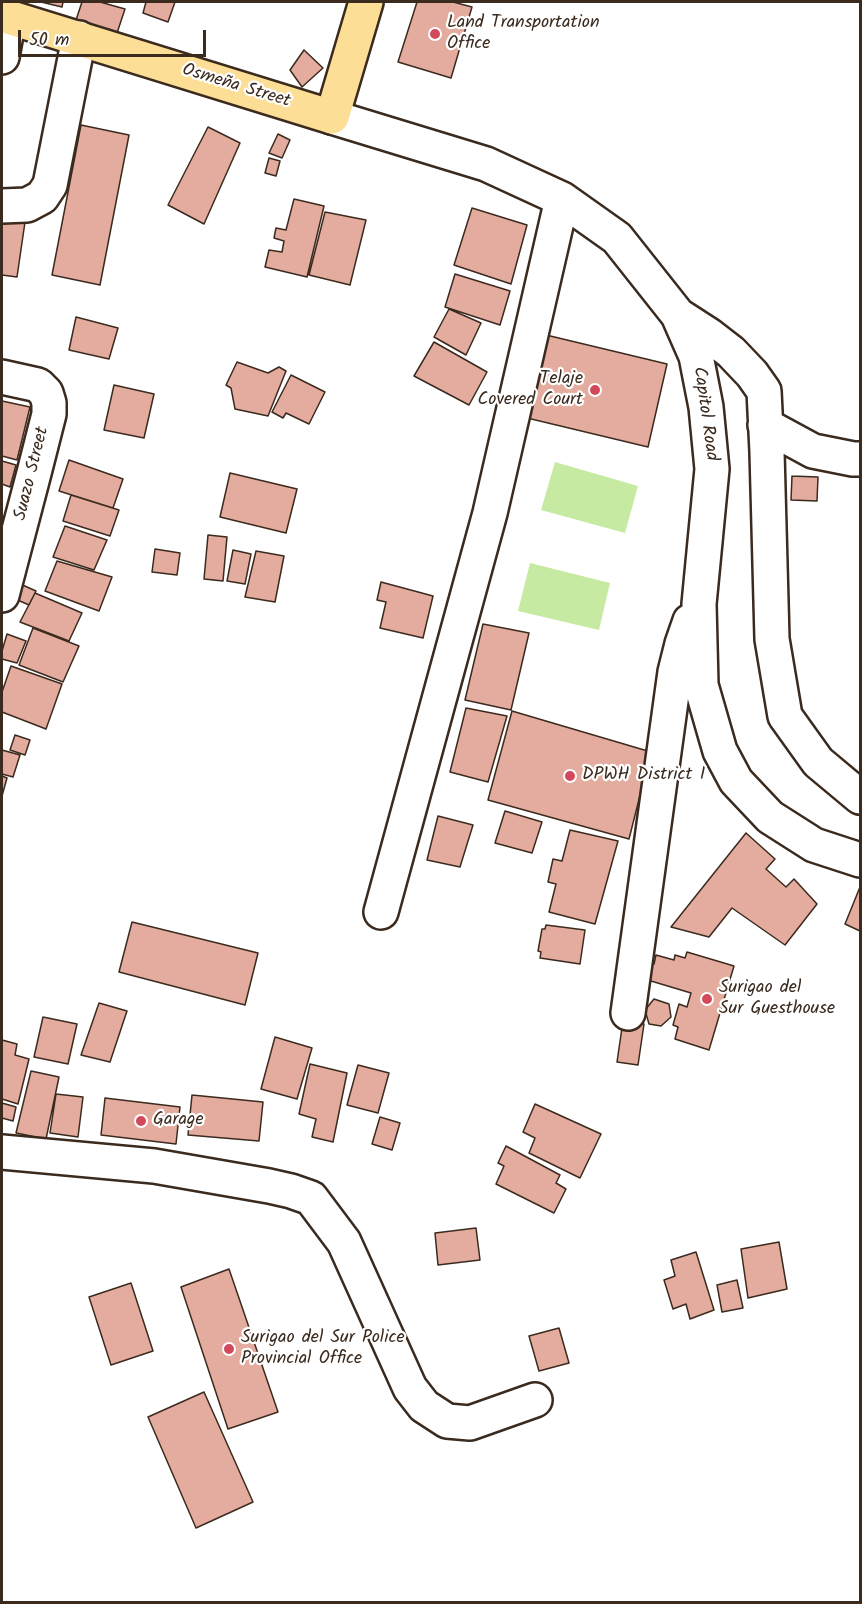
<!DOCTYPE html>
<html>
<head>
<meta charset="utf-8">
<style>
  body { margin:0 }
  #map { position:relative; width:862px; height:1604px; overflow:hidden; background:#fff; font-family:Kalam,sans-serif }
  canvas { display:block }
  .frame { position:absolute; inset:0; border:3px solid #3b2a1e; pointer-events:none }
  .scale { position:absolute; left:18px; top:30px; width:188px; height:27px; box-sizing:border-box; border:3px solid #3b2a1e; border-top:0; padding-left:8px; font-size:18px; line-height:21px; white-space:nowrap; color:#3b2a1e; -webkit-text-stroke:4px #fff; paint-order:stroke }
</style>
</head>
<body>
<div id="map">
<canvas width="862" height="1604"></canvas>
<div class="frame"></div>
<div class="scale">50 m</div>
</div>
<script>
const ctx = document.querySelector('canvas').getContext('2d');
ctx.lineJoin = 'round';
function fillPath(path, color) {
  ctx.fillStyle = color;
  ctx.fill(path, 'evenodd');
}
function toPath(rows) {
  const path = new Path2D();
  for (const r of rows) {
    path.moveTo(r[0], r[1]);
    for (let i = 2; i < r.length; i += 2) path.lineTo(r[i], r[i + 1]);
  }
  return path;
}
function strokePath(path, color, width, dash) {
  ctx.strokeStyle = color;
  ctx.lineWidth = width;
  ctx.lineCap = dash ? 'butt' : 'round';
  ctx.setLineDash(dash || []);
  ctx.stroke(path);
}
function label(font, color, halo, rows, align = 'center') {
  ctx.font = font + ' Kalam,sans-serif';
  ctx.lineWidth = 4.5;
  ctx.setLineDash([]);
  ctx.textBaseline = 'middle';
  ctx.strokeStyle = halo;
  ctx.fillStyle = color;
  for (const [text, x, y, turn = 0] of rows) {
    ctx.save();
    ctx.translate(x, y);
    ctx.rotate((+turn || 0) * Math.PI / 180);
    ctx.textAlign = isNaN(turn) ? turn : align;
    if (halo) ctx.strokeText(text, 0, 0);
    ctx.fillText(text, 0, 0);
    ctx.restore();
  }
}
const green = toPath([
  [555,462,638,486,625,533,541,510],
  [530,563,610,583,599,630,518,611]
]);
const building = toPath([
  [41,2,63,2,62,7,41,2],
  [82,2,100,2,125,9,116,36,75,23,82,2],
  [146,2,175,2,168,22,143,13,146,2],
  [417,2,453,2,472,7,451,78,398,62,417,2],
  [304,50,323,68,302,87,290,70,304,50],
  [81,125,129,135,100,285,52,275,81,125],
  [208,127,240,143,204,224,168,205,208,127],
  [278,134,290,140,282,158,269,153,278,134],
  [269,158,280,161,276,176,265,173,269,158],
  [294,199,324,206,307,277,265,267,269,250,282,252,284,241,274,238,276,228,286,230,294,199],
  [472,208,527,225,511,284,454,265,472,208],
  [325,212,366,220,350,285,309,275,325,212],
  [2,219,25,222,17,277,2,275,2,219],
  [455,274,510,291,500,325,445,307,455,274],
  [449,309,481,323,466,355,434,337,449,309],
  [76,317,118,328,109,359,69,350,76,317],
  [542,334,667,364,648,447,523,417,542,334],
  [434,342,487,372,469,405,414,376,434,342],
  [237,362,268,373,279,367,286,371,268,416,235,409,231,388,226,385,237,362],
  [291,375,325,392,309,424,286,413,283,418,272,412,291,375],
  [114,385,154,394,144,438,104,430,114,385],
  [2,401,30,407,17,460,2,456,2,401],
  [69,460,123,479,113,508,59,491,69,460],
  [2,461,16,465,10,487,2,484,2,461],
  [230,473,297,489,286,533,220,517,230,473],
  [792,476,818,477,817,501,791,500,792,476],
  [71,495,119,510,110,536,63,521,71,495],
  [65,526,107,540,94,570,53,557,65,526],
  [208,535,227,537,223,581,204,579,208,535],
  [155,549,180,553,177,575,152,572,155,549],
  [233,550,251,554,245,584,227,581,233,550],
  [256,551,284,556,275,602,245,597,256,551],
  [57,561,112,577,99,611,45,591,57,561],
  [381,582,433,596,423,638,380,628,386,602,377,600,381,582],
  [18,583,36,591,29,605,13,598,18,583],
  [35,593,82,613,69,641,20,622,35,593],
  [483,624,529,633,511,710,465,700,483,624],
  [33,628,79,646,63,682,19,665,33,628],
  [7,634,26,641,17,663,2,659,2,651,7,634],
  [11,666,62,684,46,729,2,712,2,692,11,666],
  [466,708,507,716,488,782,450,772,466,708],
  [512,711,651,752,629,839,488,800,512,711],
  [15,735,30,740,25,755,10,750,15,735],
  [2,750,20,755,13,777,2,774,2,750],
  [2,776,7,778,2,796,2,776],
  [505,811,542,822,532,853,495,843,505,811],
  [438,816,473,825,460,867,427,860,438,816],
  [570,830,618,841,595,924,549,912,556,884,548,882,553,859,562,861,570,830],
  [746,833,775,859,766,869,786,887,794,879,817,904,785,945,732,908,709,937,671,927,746,833],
  [860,887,860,931,845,924,860,887],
  [132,922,258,953,245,1005,119,972,132,922],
  [546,925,585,930,580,964,540,958,541,952,538,951,542,929,545,929,546,925],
  [687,952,734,966,709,1050,675,1039,678,1027,673,1025,679,1004,687,1007,691,993,641,978,646,961,654,964,656,955,674,960,675,955,685,958,687,952],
  [654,999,669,1004,671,1017,661,1026,649,1024,645,1010,654,999],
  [99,1003,127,1011,110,1062,81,1055,99,1003],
  [43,1017,77,1024,68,1064,34,1057,43,1017],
  [623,1021,644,1024,638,1065,617,1062,623,1021],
  [275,1037,312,1048,297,1099,261,1089,275,1037],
  [2,1040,17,1044,15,1055,29,1059,18,1104,2,1099,2,1040],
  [310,1064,347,1073,333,1142,312,1137,316,1119,299,1114,310,1064],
  [358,1065,389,1073,378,1113,347,1105,358,1065],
  [31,1071,59,1077,46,1139,16,1133,31,1071],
  [56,1094,83,1097,78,1137,50,1133,56,1094],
  [192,1095,263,1102,259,1141,188,1135,192,1095],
  [105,1098,180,1107,176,1144,101,1135,105,1098],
  [2,1103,16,1107,13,1121,2,1118,2,1103],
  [535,1104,601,1134,580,1178,529,1153,535,1138,523,1132,535,1104],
  [380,1117,400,1123,392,1150,372,1144,380,1117],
  [506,1146,560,1175,556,1183,566,1189,554,1213,496,1184,504,1166,498,1163,506,1146],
  [476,1228,480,1260,438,1265,435,1233,476,1228],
  [779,1242,787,1289,748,1298,741,1249,779,1242],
  [696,1252,714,1310,690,1319,686,1304,673,1309,664,1280,675,1276,671,1260,696,1252],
  [229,1269,278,1412,228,1429,181,1287,229,1269],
  [737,1280,743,1308,722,1312,717,1285,737,1280],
  [131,1283,153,1351,111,1365,89,1297,131,1283],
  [559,1328,569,1363,539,1371,529,1336,559,1328],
  [204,1392,253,1502,196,1528,148,1417,204,1392]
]);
const minor = toPath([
  [2,57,9,17],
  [332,117,486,164,562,199,617,238,678,315,696,356,706,407,712,469,699,604,701,685,720,751,736,781,770,817,814,845,860,860],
  [2,206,27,205,42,197,50,185,79,38],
  [678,315,709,335,731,352,752,374,764,391,767,452,772,639,785,716,818,762,860,797],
  [2,377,38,385,46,393,49,403,49,414,34,473,2,595],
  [765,425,813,451,853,459,860,459],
  [381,912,490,513,562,199],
  [628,1013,675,672,682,644,690,621],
  [2,1152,154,1166,269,1186,291,1191,311,1198,344,1242,410,1388,424,1406,447,1421,470,1423,535,1400]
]);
const major = toPath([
  [2,15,332,117,366,2]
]);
const markers = [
  [435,34,6,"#d1495b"],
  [595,390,6,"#d1495b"],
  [570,776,6,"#d1495b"],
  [707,999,6,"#d1495b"],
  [141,1121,6,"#d1495b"],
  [229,1349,6,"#d1495b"]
];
const poiNames = [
  ["Land Transportation",447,24],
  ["Office",447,45],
  ["Telaje",583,380,"right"],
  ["Covered Court",583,401,"right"],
  ["DPWH District I",582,776],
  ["Surigao del",719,989],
  ["Sur Guesthouse",719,1010],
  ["Garage",153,1121],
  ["Surigao del Sur Police",241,1339],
  ["Provincial Office",241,1360]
];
const streetNames = [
  ["Osmeña Street",236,87,17],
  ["Capitol Road",704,414,82],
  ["Suazo Street",33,474,-76]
];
fillPath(green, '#c7eaa3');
fillPath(building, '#e4ac9e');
strokePath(building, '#3b2a1e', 1.5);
strokePath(minor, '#3b2a1e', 38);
strokePath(major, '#3b2a1e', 38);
strokePath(minor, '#fff', 33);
strokePath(major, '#fcde96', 33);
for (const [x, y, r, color] of markers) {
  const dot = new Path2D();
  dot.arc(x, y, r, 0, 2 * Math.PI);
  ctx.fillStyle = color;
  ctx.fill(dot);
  strokePath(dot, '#fff', 2);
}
label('18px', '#3b2a1e', '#fff', poiNames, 'left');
label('18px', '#3b2a1e', '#fff', streetNames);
</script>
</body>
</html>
